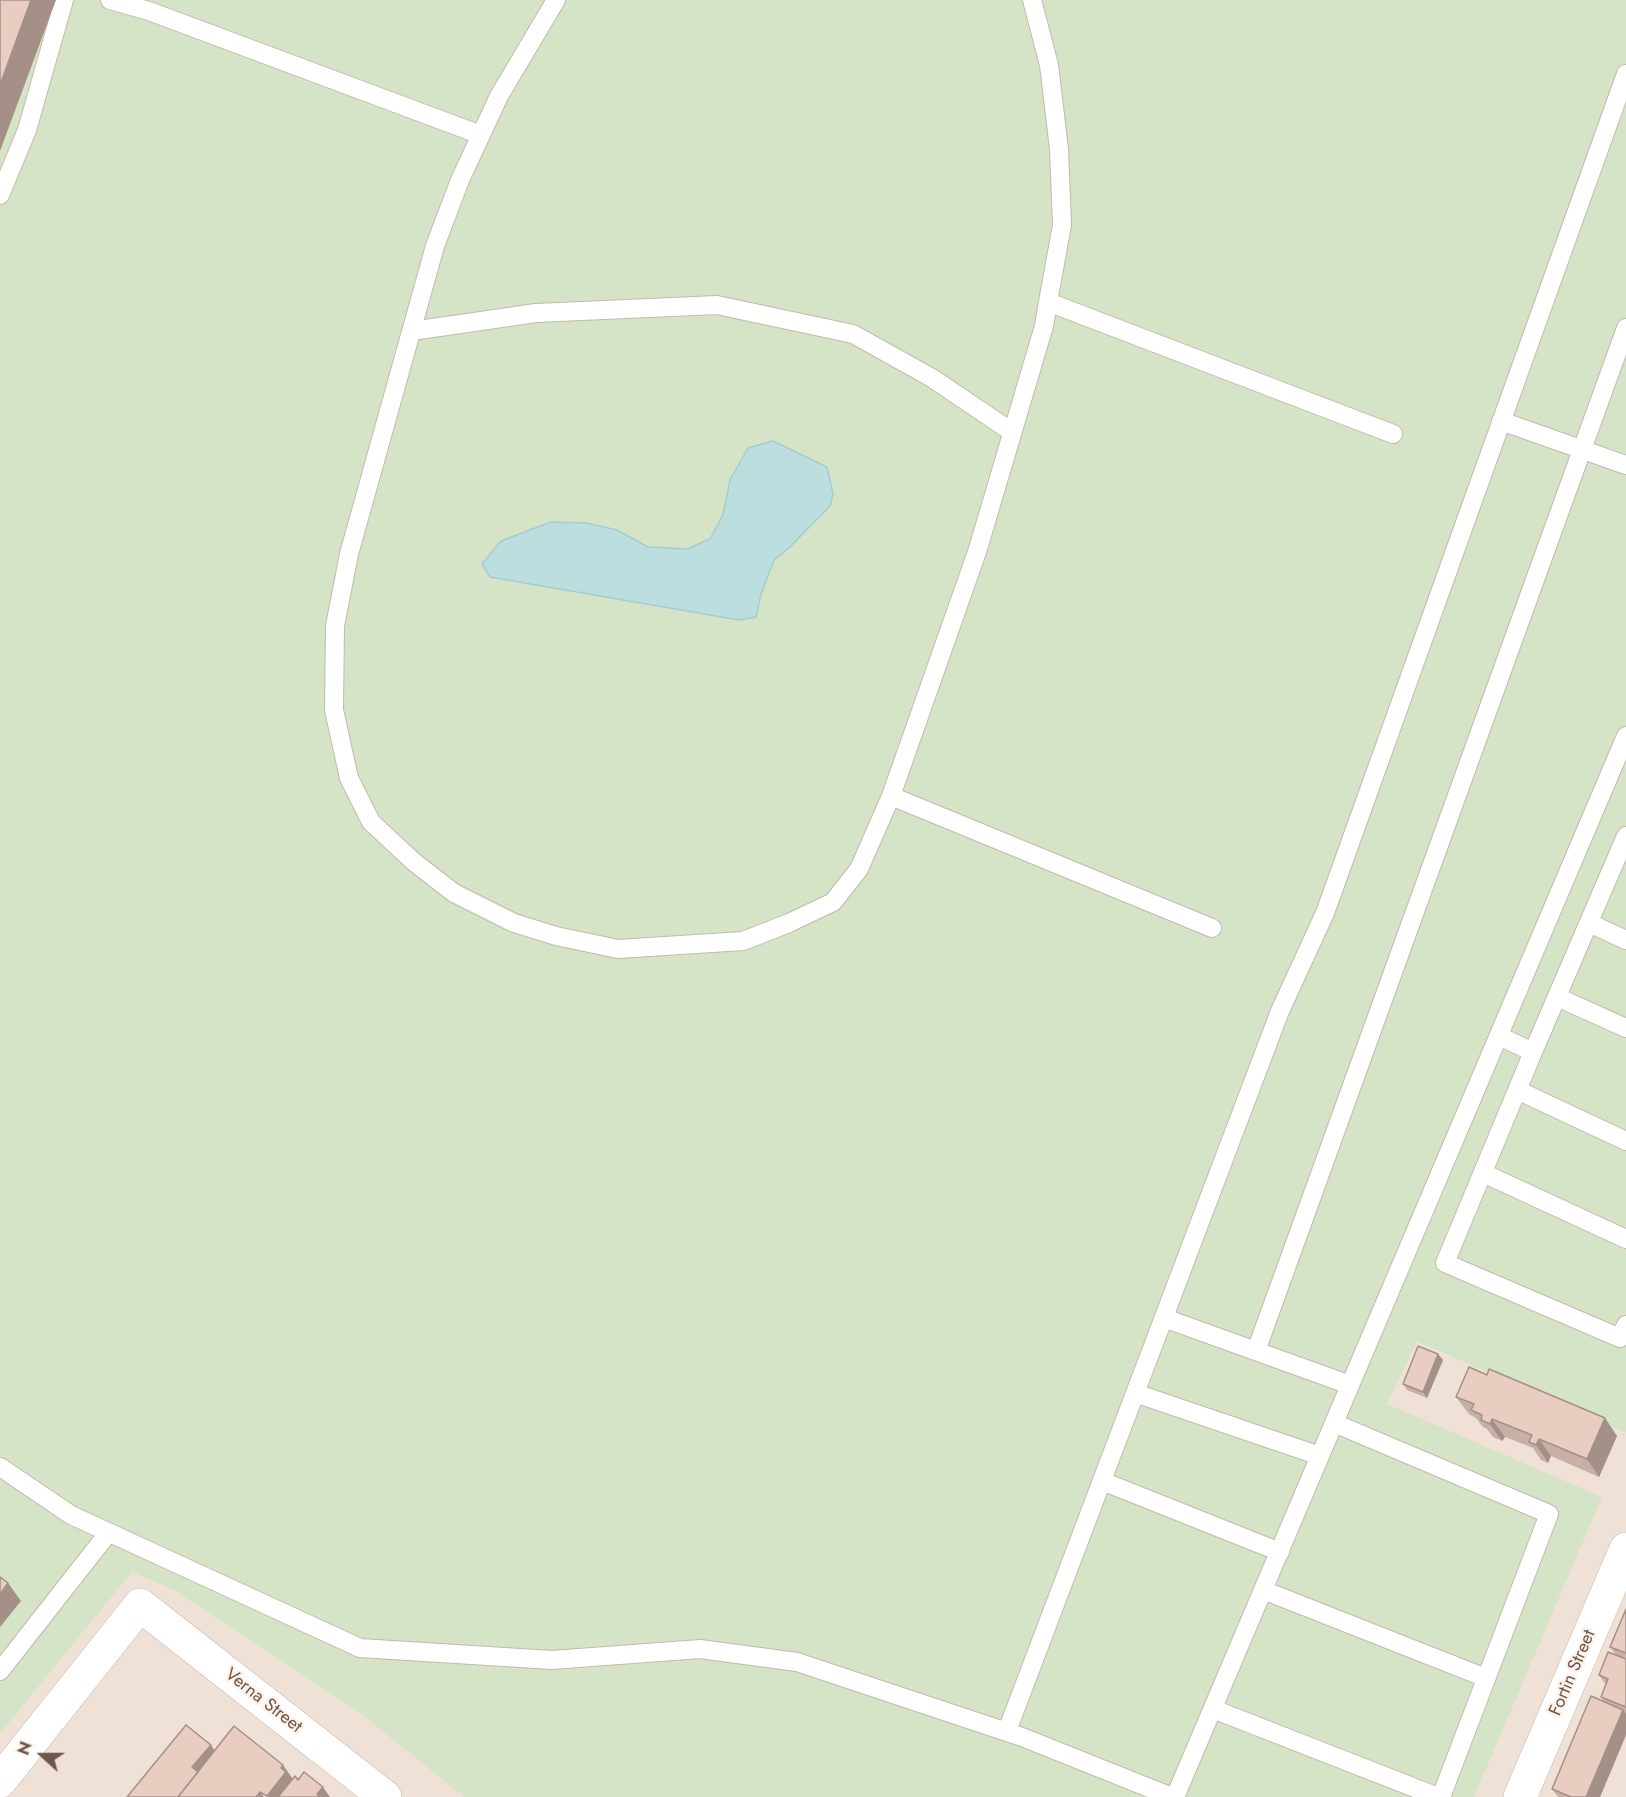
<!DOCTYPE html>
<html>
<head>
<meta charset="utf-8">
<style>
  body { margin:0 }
  #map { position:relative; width:1626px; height:1797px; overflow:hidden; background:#f9efe6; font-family:Jost,sans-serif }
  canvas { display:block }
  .north { position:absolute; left:12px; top:1725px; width:60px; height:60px; -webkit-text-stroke:4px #fcf4eb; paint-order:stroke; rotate:291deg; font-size:16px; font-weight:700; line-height:24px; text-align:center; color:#6e564e }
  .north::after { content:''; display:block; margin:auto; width:21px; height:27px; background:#6e564e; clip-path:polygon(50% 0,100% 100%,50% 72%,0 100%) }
</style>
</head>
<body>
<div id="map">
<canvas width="1626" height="1797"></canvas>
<div class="north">N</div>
</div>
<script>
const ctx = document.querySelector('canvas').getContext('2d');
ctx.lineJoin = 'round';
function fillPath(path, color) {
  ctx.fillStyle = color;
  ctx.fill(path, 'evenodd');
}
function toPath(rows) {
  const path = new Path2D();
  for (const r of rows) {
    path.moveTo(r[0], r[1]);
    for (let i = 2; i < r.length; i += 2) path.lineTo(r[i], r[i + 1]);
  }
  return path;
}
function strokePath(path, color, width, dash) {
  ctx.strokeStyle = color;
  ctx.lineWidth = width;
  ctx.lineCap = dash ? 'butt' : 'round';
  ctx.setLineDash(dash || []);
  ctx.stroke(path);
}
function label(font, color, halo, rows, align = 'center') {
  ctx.font = font + ' Jost,sans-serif';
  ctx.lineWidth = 5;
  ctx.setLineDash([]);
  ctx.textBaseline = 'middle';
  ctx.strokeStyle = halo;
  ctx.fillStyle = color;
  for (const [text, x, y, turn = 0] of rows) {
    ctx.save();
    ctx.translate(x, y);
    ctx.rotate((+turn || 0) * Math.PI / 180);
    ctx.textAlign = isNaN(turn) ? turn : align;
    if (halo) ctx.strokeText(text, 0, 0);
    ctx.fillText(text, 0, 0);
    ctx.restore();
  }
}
const residential = toPath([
  [1416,1342,1626,1433,1626,1797,1474,1797,1601,1497,1387,1405],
  [132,1572,177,1592,357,1711,464,1797,0,1797,0,1734]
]);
const green = toPath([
  [0,0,1626,0,1626,1433,1417,1342,1387,1404,1602,1497,1474,1797,464,1797,357,1711,177,1592,132,1572,0,1734]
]);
const water = toPath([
  [773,441,827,467,833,494,830,506,789,548,774,560,761,594,756,617,739,620,490,577,482,564,501,541,551,522,586,523,617,530,648,547,687,549,710,539,723,515,730,480,748,448,773,441]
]);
const service = toPath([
  [110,0,149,11,481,135],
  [556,0,499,96,460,180,435,246,349,554,335,626,334,710,349,778,371,822,414,862,454,893,514,923,556,936,618,949,743,941,789,923,833,902,859,869,891,796,977,552,1044,326,1048,302,1062,225,1059,149,1049,65,1032,0],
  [0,195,27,130,64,0],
  [1048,302,1393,434],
  [412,331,536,313,717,305,853,334,932,378,1012,432],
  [1501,421,1626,465],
  [891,796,1212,928],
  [1589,923,1626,940],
  [1557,997,1626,1028],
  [1499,1036,1533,1052,1445,1263,1620,1338,1626,1325],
  [1533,1052,1626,836],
  [1517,1090,1626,1141],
  [1483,1173,1626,1239],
  [1164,1318,1350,1385],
  [1256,1351,1626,328],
  [1135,1393,1320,1456],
  [1334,1423,1549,1514,1441,1797],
  [0,1467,71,1515,360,1648,552,1660,700,1649,797,1662,1022,1737,1172,1797],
  [1102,1481,1280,1552],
  [1263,1590,1486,1678],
  [0,1671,109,1532],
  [1213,1709,1438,1797],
  [1007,1731,1280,1011,1325,913,1626,74],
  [1175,1797,1626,736]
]);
const minor = toPath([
  [0,1781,140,1605,385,1797],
  [1520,1797,1626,1549]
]);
const wall = toPath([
  [1438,1354,1443,1360,1427,1398,1407,1390,1403,1384],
  [1456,1397,1617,1436,1599,1477,1551,1456,1548,1463,1541,1460,1533,1448,1505,1437,1502,1441,1493,1437,1487,1429,1483,1427,1476,1418,1469,1414],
  [1626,1609,1626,1735,1600,1797,1558,1797,1552,1789,1604,1702,1601,1697,1606,1685,1599,1675,1616,1655,1610,1647]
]);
const shadedWall = toPath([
  [31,0,56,0,0,151,0,85],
  [1438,1354,1443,1360,1427,1398,1423,1392],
  [1605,1418,1617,1436,1599,1477,1587,1459],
  [1492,1419,1505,1437,1502,1441,1490,1424],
  [1539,1439,1551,1456,1548,1463,1536,1445],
  [8,1583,21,1601,0,1627,0,1594],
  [1623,1710,1626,1714,1626,1735,1600,1797,1586,1797],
  [211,1745,219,1757,202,1797,192,1767],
  [283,1765,295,1782,292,1797,267,1797],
  [323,1787,330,1797,319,1797,317,1794],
  [260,1792,264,1797,256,1797]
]);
const building = toPath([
  [0,0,31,0,0,85,0,0],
  [1418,1346,1438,1354,1423,1392,1403,1384,1418,1346],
  [1469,1367,1487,1375,1489,1369,1605,1418,1587,1459,1539,1439,1536,1445,1529,1442,1532,1435,1492,1419,1490,1424,1481,1420,1482,1415,1471,1410,1474,1404,1456,1397,1469,1367],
  [0,1577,8,1583,0,1594,0,1577],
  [1626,1609,1626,1653,1610,1647,1626,1609],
  [1608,1652,1626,1659,1626,1707,1601,1697,1608,1679,1599,1675,1608,1652],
  [1591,1696,1623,1710,1586,1797,1571,1797,1552,1789,1591,1696],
  [186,1725,211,1745,192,1767,198,1772,178,1797,127,1797,186,1725],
  [234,1726,283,1765,281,1768,286,1772,267,1796,260,1792,256,1797,178,1797,234,1726],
  [304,1772,323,1787,317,1794,320,1797,278,1797,295,1776,298,1780,304,1772]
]);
const streetNames = [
  ["Fortin Street",1573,1673,-67],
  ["Verna Street",263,1701,38]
];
fillPath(residential, '#efe1d5');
fillPath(green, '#d5e4c6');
fillPath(water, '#bddedf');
strokePath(water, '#a5cdd0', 1.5);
strokePath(service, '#c8b7ad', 20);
strokePath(minor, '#c8b7ad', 34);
strokePath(service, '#fff', 18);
strokePath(minor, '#fff', 33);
fillPath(wall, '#c9b0a6');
fillPath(shadedWall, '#a49087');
fillPath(building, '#eacdc1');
strokePath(building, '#a49087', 1.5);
label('18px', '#6e564e', '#fcf4eb', streetNames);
</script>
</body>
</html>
